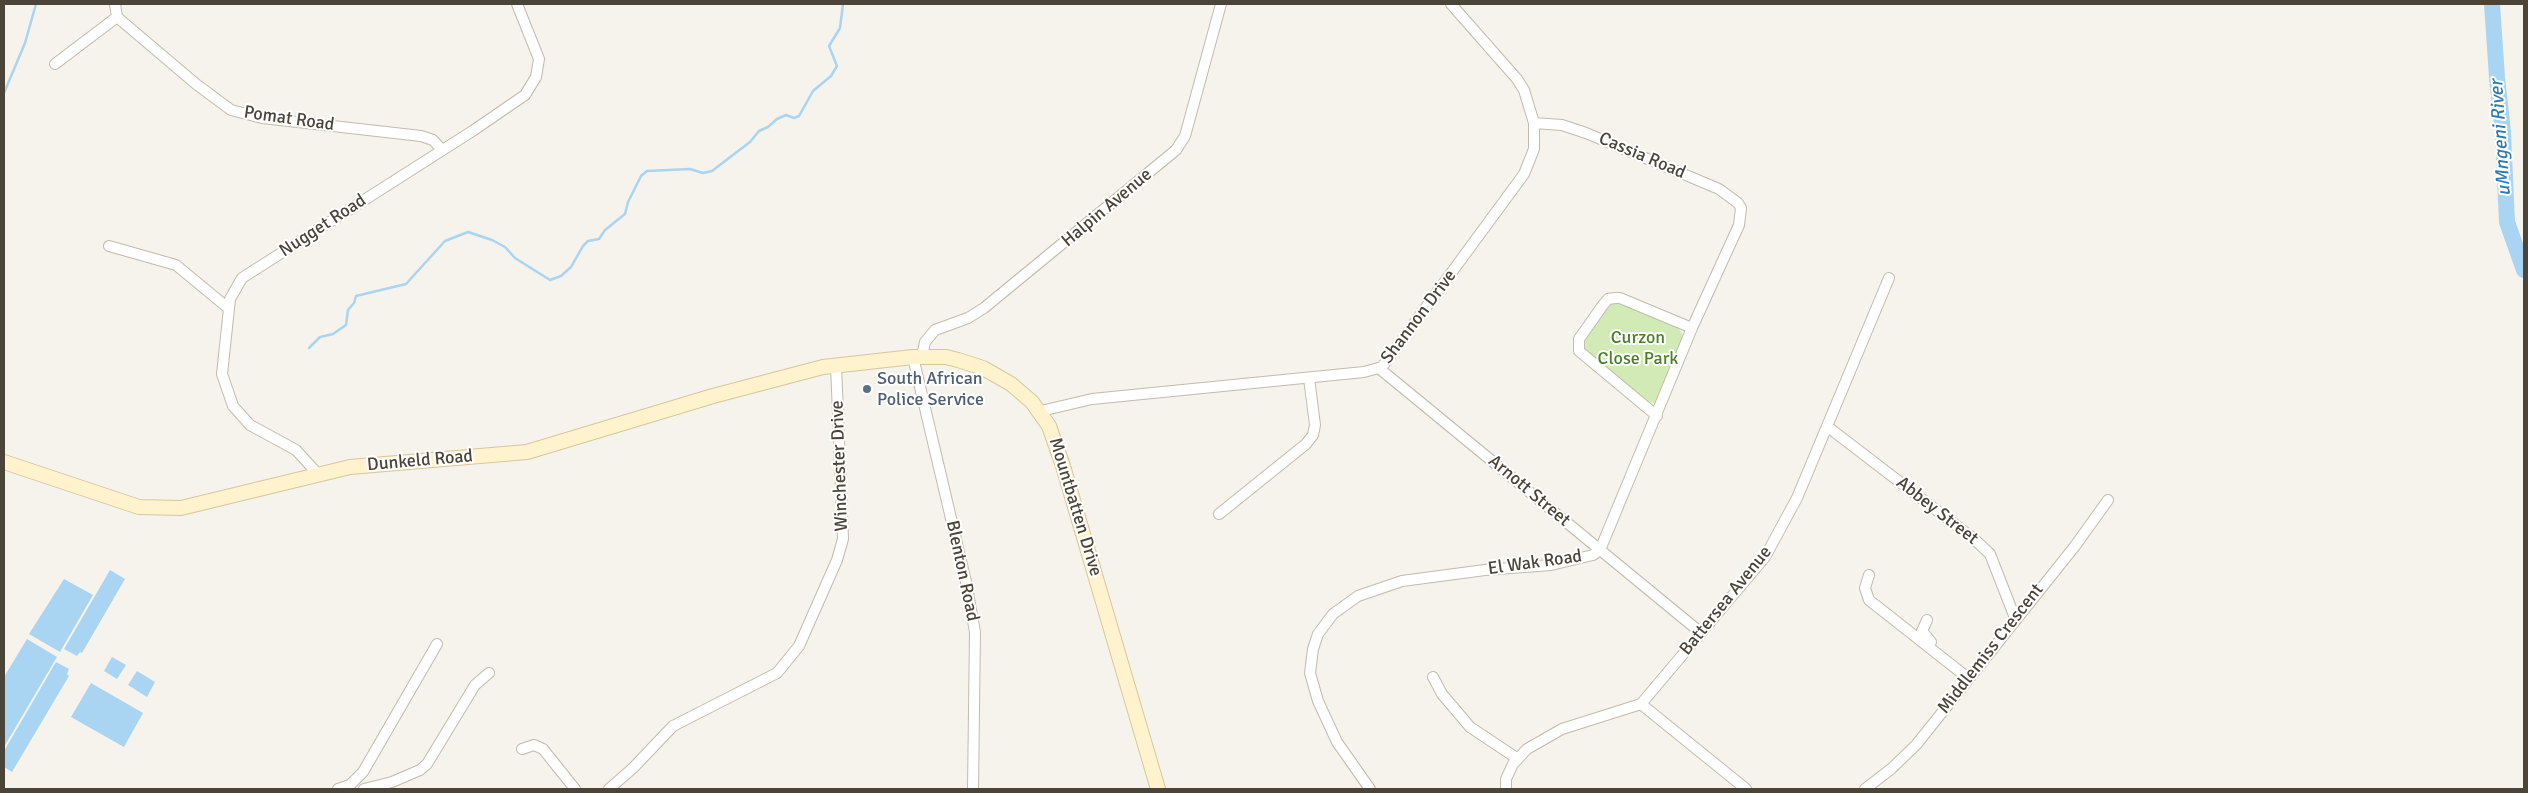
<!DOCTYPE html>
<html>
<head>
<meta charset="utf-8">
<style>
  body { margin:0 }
  #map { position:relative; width:2528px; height:793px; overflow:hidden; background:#f6f3ec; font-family:Signika,sans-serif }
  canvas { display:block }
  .frame { position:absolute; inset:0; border:5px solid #4b4439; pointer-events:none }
</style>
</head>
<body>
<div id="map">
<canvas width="2528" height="793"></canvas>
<div class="frame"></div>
</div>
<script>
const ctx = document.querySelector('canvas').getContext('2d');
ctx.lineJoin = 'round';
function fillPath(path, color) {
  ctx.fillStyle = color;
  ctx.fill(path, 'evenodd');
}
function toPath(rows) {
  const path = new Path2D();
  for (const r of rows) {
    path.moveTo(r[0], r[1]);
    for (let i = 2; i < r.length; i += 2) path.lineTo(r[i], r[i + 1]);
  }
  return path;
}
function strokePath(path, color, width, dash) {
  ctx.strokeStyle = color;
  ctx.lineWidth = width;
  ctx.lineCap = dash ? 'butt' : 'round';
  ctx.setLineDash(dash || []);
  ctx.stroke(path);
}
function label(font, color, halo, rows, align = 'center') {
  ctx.font = font + ' Signika,sans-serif';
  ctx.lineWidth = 4;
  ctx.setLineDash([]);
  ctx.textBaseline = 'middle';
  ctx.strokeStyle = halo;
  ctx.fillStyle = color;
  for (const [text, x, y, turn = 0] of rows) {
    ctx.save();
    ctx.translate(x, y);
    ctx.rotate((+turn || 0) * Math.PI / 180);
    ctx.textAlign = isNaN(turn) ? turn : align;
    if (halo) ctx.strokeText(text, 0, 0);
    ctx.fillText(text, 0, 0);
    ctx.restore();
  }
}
const green = toPath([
  [1618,301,1677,326,1683,335,1656,403,1647,402,1583,350,1583,342,1608,303]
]);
const water = toPath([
  [110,570,125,579,82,653,80,652,77,656,64,649],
  [64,579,93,595,60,652,29,634],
  [27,639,57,657,4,747,4,677],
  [112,657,126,665,117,679,104,671],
  [56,662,69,669,67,674,69,676,12,772,4,767,4,751],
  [137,671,155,682,147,697,128,685],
  [91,683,143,713,124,747,71,717]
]);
const stream = toPath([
  [4,93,25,43,36,4],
  [309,348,320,337,333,334,346,325,348,310,354,303,356,296,406,284,445,241,468,232,492,240,505,247,515,258,550,280,561,276,571,267,583,246,588,241,599,239,605,230,625,214,628,202,641,176,647,171,690,169,703,173,712,171,750,142,759,131,768,127,777,119,786,115,794,118,799,116,813,91,831,76,837,66,829,46,840,28,843,4]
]);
const river = toPath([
  [2492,4,2497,77,2503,132,2507,222,2524,270]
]);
const street = toPath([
  [115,4,117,17,196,84,231,110,262,118,421,136,433,140,442,150],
  [55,64,117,17],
  [109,246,176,265,228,308],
  [922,356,925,342,935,330,968,318,984,308,1176,150,1185,136,1221,4],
  [913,357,966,582,975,632,973,789],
  [1380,369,1700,632],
  [1041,411,1092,399,1364,372,1382,367,1524,174,1534,149,1534,123,1524,90,1517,79,1451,4],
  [1657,416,1579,351,1579,339,1603,305,1608,299,1615,298,1620,298,1692,328],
  [1828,427,1974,539,1990,554,2015,618],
  [317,473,296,450,250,425,233,406,222,374,230,299,242,278,474,130,525,95,536,77,539,59,517,4],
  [1219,514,1306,444,1313,435,1315,425,1309,378],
  [1869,575,1865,588,1869,600,1968,678],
  [1927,620,1922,631,1931,642],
  [1433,677,1442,694,1470,727,1518,759],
  [1641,704,1746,789],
  [522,749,534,745,543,749,575,789],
  [338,789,350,785,363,772,437,644],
  [364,789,392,782,420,770,427,764,475,685,489,673],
  [609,789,633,768,673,726,777,673,799,646,837,560,843,539,836,365],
  [1370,789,1337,742,1318,701,1310,673,1313,649,1318,634,1333,614,1358,596,1402,581,1485,570,1551,565,1593,555,1600,550,1692,328,1739,225,1741,208,1738,203,1719,189,1586,133,1562,125,1534,123],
  [1506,789,1506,779,1513,764,1527,749,1562,729,1641,704,1765,557,1797,498,1889,278],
  [1865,789,1891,769,1916,745,2075,546,2108,500]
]);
const secondary = toPath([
  [4,462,139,507,181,508,350,467,527,452,713,396,823,367,913,357,946,357,958,360,983,368,1011,384,1032,402,1049,426,1063,466,1158,789]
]);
const markers = [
  [867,389,5,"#5c6f8a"]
];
const streetNames = [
  ["Pomat Road",289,119,8],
  ["Cassia Road",1642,156,23],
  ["Halpin Avenue",1107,208,-40],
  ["Nugget Road",323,226,-33],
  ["Shannon Drive",1419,317,-53],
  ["Dunkeld Road",420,461,-5],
  ["Winchester Drive",840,466,-92],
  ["Arnott Street",1529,491,40],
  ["Mountbatten Drive",1075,507,73],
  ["Abbey Street",1937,511,38],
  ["El Wak Road",1535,563,-8],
  ["Blenton Road",962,571,78],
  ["Battersea Avenue",1726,601,-51],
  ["Middlemiss Crescent",1991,649,-52]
];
const parkNames = [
  ["Curzon",1638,338],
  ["Close Park",1638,359]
];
const serviceNames = [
  ["South African",877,379],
  ["Police Service",877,400]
];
const waterNames = [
  ["uMngeni River",2501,138,-94]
];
fillPath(green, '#d2eab5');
fillPath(water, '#a9d4f2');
strokePath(stream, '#a9d4f2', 2.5);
strokePath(river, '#a9d4f2', 16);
strokePath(street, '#c2bbae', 12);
strokePath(secondary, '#d6c79b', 16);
strokePath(street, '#fff', 10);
strokePath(secondary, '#fff3cd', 14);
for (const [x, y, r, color] of markers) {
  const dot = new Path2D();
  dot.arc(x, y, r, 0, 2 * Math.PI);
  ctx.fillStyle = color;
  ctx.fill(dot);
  strokePath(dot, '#fff', 2);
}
label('18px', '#4b4439', '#fff', streetNames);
label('18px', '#4a7f2a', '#fff', parkNames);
label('18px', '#4e5e75', '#fff', serviceNames, 'left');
label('italic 19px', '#2e7ab2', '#fff', waterNames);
</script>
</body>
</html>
